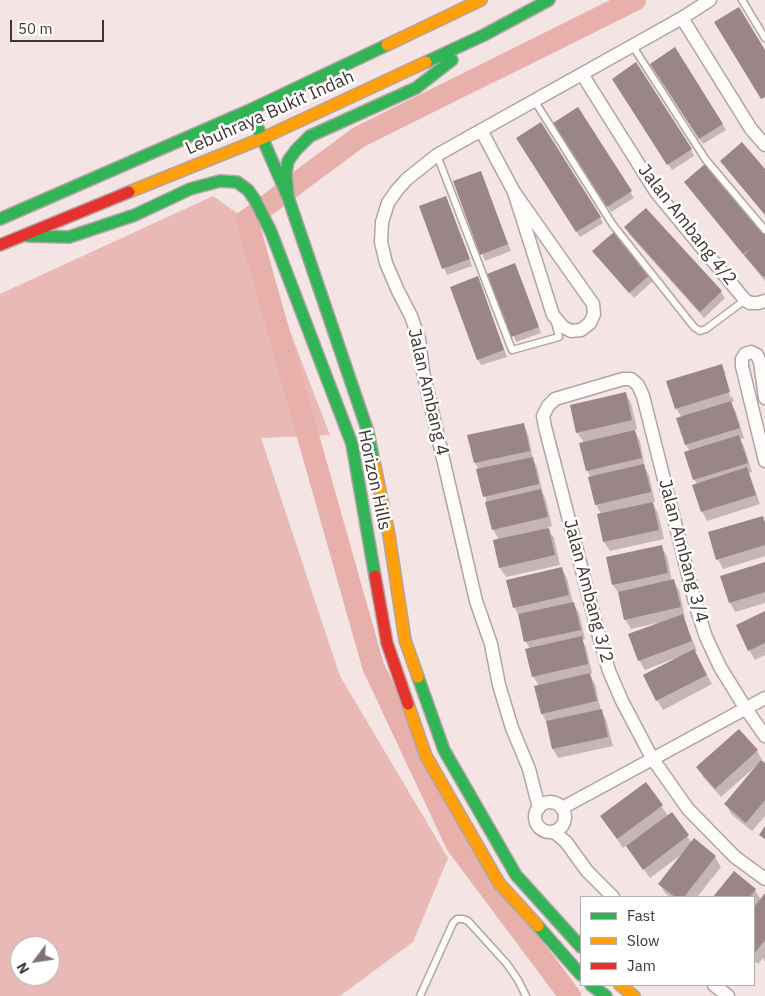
<!DOCTYPE html>
<html>
<head>
<meta charset="utf-8">
<style>
  body { margin:0 }
  #map { position:relative; width:765px; height:996px; overflow:hidden; background:#f5e4e4; font-family:"IBM Plex Sans",sans-serif }
  canvas { display:block }
  .legend { position:absolute; left:580px; top:896px; width:175px; height:90px; box-sizing:border-box; background:#fff; border:1px solid #b3aeae; margin:0; padding:6px 9px; list-style:none; font-size:15px; color:#403534 }
  .legend li { display:flex; align-items:center; gap:10px; height:25px }
  .legend b { width:25px; border:1px solid #b3aeae }
  .north { position:absolute; left:10px; top:936px; width:50px; height:50px; box-sizing:border-box; background:#fff; border:1px solid #b3aeae; border-radius:50%; rotate:239deg; font-size:14px; font-weight:700; line-height:20px; text-align:center; color:#403534 }
  .north::after { content:''; display:block; margin:auto; width:18px; height:22px; background:#7f7272; clip-path:polygon(50% 0,100% 100%,50% 72%,0 100%) }
  .scale { position:absolute; left:10px; top:20px; width:94px; height:22px; box-sizing:border-box; border:2px solid #403534; border-top:0; padding-left:6px; font-size:15px; line-height:18px; white-space:nowrap; color:#403534; -webkit-text-stroke:4px #fff; paint-order:stroke }
</style>
</head>
<body>
<div id="map">
<canvas width="765" height="996"></canvas>
<ul class="legend">
<li><b style="height:6px;background:#30b455"></b>Fast</li>
<li><b style="height:6px;background:#ff9f0a"></b>Slow</li>
<li><b style="height:6px;background:#e5322d"></b>Jam</li>
</ul>
<div class="north">N</div>
<div class="scale">50 m</div>
</div>
<script>
const ctx = document.querySelector('canvas').getContext('2d');
ctx.lineJoin = 'round';
function fillPath(path, color) {
  ctx.fillStyle = color;
  ctx.fill(path, 'evenodd');
}
function toPath(rows) {
  const path = new Path2D();
  for (const r of rows) {
    if (r.length === 3) {
      path.moveTo(r[0] + r[2], r[1]);
      path.arc(r[0], r[1], r[2], 0, 2 * Math.PI);
      continue;
    }
    path.moveTo(r[0], r[1]);
    for (let i = 2; i < r.length; i += 2) path.lineTo(r[i], r[i + 1]);
  }
  return path;
}
function strokePath(path, color, width, dash) {
  ctx.strokeStyle = color;
  ctx.lineWidth = width;
  ctx.lineCap = dash ? 'butt' : 'round';
  ctx.setLineDash(dash || []);
  ctx.stroke(path);
}
function label(font, color, halo, rows, align = 'center') {
  ctx.font = font + ' "IBM Plex Sans",sans-serif';
  ctx.lineWidth = 5;
  ctx.setLineDash([]);
  ctx.textBaseline = 'middle';
  ctx.strokeStyle = halo;
  ctx.fillStyle = color;
  for (const [text, x, y, turn = 0] of rows) {
    ctx.save();
    ctx.translate(x, y);
    ctx.rotate((+turn || 0) * Math.PI / 180);
    ctx.textAlign = isNaN(turn) ? turn : align;
    if (halo) ctx.strokeText(text, 0, 0);
    ctx.fillText(text, 0, 0);
    ctx.restore();
  }
}
const forest = toPath([
  [213,196,247,220,330,435,261,438,340,676,448,858,413,942,340,996,0,996,0,294],
  [20,946,50,946,50,976,20,976]
]);
const shadow = toPath([
  [675,49,726,130,703,144,655,71],
  [617,86,691,150,694,156,672,170],
  [578,108,634,198,611,212,558,130],
  [521,145,600,217,603,223,580,237],
  [483,179,511,251,485,261,455,182],
  [685,182,765,235,765,281,689,188],
  [446,197,472,266,447,275,420,207],
  [626,228,721,292,725,298,704,318,629,234],
  [614,234,654,280,634,298,594,251],
  [518,271,541,333,516,342,489,275],
  [480,283,507,357,481,365,478,359],
  [721,366,726,374,723,374,731,398,733,397,726,375,734,401,730,403,736,412,744,438,740,439,744,446,752,472,749,473,760,504,707,521,702,511,697,484,694,479,690,452,686,445,678,419,682,418,676,408],
  [625,393,631,403,637,429,634,430,640,441,645,468,649,475,655,502,652,502,658,513,664,539,610,551,604,542,601,514,596,504,591,478,587,470,584,443,577,432],
  [523,424,528,434,533,460,537,467,543,494,546,500,552,526,547,528,554,538,560,565,506,577,500,568,499,540,493,529,479,470,475,463],
  [762,517,765,522,765,556,723,569,718,559],
  [661,546,667,556,672,581,679,590,685,617,683,617,697,651,694,652,712,684,663,710,657,700,674,661,673,659,645,670,639,660,657,623,631,629,625,619,619,594,613,585,607,558],
  [765,563,765,603,735,612,730,603],
  [562,569,567,578,573,603,579,613,585,639,582,640,586,647,592,673,589,674,595,684,601,711,606,720,613,746,558,758,553,749,547,723,542,714,539,686,533,676,530,649,526,642,520,617,514,607],
  [765,612,765,655,755,660,749,650],
  [757,751,762,760,761,762,765,765,765,816,752,831,731,814,726,804,757,765,721,797,703,777,697,767],
  [646,784,668,816,672,814,692,843,694,840,715,857,721,867,697,897,670,897,665,893,660,884,682,854,650,878,627,845,623,848,602,817],
  [734,873,755,890,761,900,765,895,765,962,763,958,758,964,754,961,754,897,715,897]
]);
const river = toPath([
  [570,996,457,845,373,666,247,220,359,137,635,0]
]);
const building = toPath([
  [739,7,765,50,765,97,761,99,714,22],
  [675,47,723,124,699,139,650,64],
  [636,62,692,149,667,165,612,79],
  [578,107,632,191,607,207,553,123],
  [541,122,601,217,576,232,516,138],
  [742,142,765,169,765,215,720,161],
  [706,163,765,233,765,276,763,277,744,255,750,249,743,254,684,182],
  [481,171,508,244,480,255,453,181],
  [446,196,470,259,442,269,419,206],
  [646,208,722,291,700,312,624,227],
  [614,232,651,274,629,293,592,251],
  [515,263,539,327,511,337,487,274],
  [478,276,504,350,477,360,450,287],
  [722,364,730,392,675,409,666,381],
  [626,392,632,420,576,433,570,405],
  [731,401,740,428,685,445,676,418],
  [524,423,530,451,474,463,467,435],
  [635,430,642,458,586,471,579,443],
  [739,435,748,463,693,480,684,452],
  [533,457,539,484,483,497,476,469],
  [644,464,651,492,595,505,588,477],
  [747,467,756,495,701,512,692,485],
  [541,489,548,517,492,530,485,502],
  [653,502,659,530,603,542,597,514],
  [763,516,765,523,765,545,716,560,708,532],
  [549,528,555,555,499,568,493,540],
  [662,545,668,573,612,585,606,557],
  [765,562,765,592,729,603,720,576],
  [562,567,569,595,513,608,506,580],
  [674,579,681,607,624,620,618,592],
  [574,602,581,630,524,642,518,614],
  [765,611,765,643,748,651,736,625],
  [683,614,692,641,638,661,628,634],
  [582,636,588,664,532,677,525,649],
  [694,649,707,675,656,701,643,675],
  [590,673,597,701,541,714,534,686],
  [602,709,608,737,552,749,546,721],
  [739,729,758,750,715,789,696,767],
  [761,760,765,763,765,800,746,823,724,804],
  [646,782,663,805,617,839,600,816],
  [672,812,689,835,643,870,626,846],
  [765,826,765,839,759,835],
  [694,838,716,856,684,897,675,897,658,884],
  [734,871,756,889,750,897,713,897],
  [765,893,765,940,754,954,754,907]
]);
const lane = toPath([
  [742,0,765,38],
  [632,45,706,160,765,230],
  [534,100,613,225,694,327,700,331,706,329,745,300],
  [437,155,512,350,559,337,555,322],
  [420,996,453,923,457,919,463,919,468,921,507,964,518,980,526,996]
]);
const street = toPath([
  [682,18,751,129,765,145],
  [582,74,656,192,745,300,750,303,758,303,765,301],
  [481,130,514,192,553,315,563,327,571,331,581,330,590,323,594,314,593,304,514,192],
  [765,398,760,362,757,355,751,352,745,354,742,359,742,366,765,461],
  [765,736,746,709,720,667,706,637,697,610,643,396,638,385,631,379,623,379,555,399,548,406,543,416,545,427,600,640,609,671,622,701,652,758,688,809,735,857,765,879],
  [550,817,15],
  [539,808,529,769,512,728,499,685,491,644,476,601,423,372,419,339,411,316,398,291,386,263,381,242,382,222,388,203,397,190,407,179,437,155,682,18,710,0],
  [562,808,765,698],
  [554,832,566,842,587,871,613,897],
  [714,985,728,996]
]);
const fast = toPath([
  [426,62,484,35,549,0],
  [250,110,288,197,368,432,374,462],
  [288,197,286,173,288,161,296,150,310,136,416,88,452,60],
  [0,219,250,110,387,45],
  [28,236,69,237,135,215,190,189,220,181,237,182,248,190,255,200,271,232,352,444,375,576],
  [418,677,444,750,516,875,581,947],
  [538,926,581,975],
  [591,985,606,996]
]);
const slow = toPath([
  [387,45,481,0],
  [129,192,263,138,426,62],
  [374,462,389,535,405,640,418,677],
  [408,704,426,756,499,883,538,926],
  [620,985,634,996]
]);
const jam = toPath([
  [0,245,129,192],
  [375,576,387,643,408,704]
]);
const streetNames = [
  ["Lebuhraya Bukit Indah",270,113,-24],
  ["Jalan Ambang 4/2",687,225,52],
  ["Jalan Ambang 4",428,392,77],
  ["Horizon Hills",374,480,78],
  ["Jalan Ambang 3/4",683,551,75],
  ["Jalan Ambang 3/2",588,591,75]
];
fillPath(forest, '#e9b9b6');
fillPath(shadow, '#0003');
strokePath(river, '#e8b0ab', 22);
fillPath(building, '#9a8686');
strokePath(lane, '#b1a4a4', 9);
strokePath(street, '#b1a4a4', 15);
strokePath(fast, '#b1a4a4', 14);
strokePath(slow, '#b1a4a4', 14);
strokePath(jam, '#b1a4a4', 14);
strokePath(lane, '#fefbfb', 6);
strokePath(street, '#fefbfb', 12);
strokePath(fast, '#30b455', 11);
strokePath(slow, '#ff9f0a', 11);
strokePath(jam, '#e5322d', 11);
label('18px', '#403534', '#fff', streetNames);
</script>
</body>
</html>
